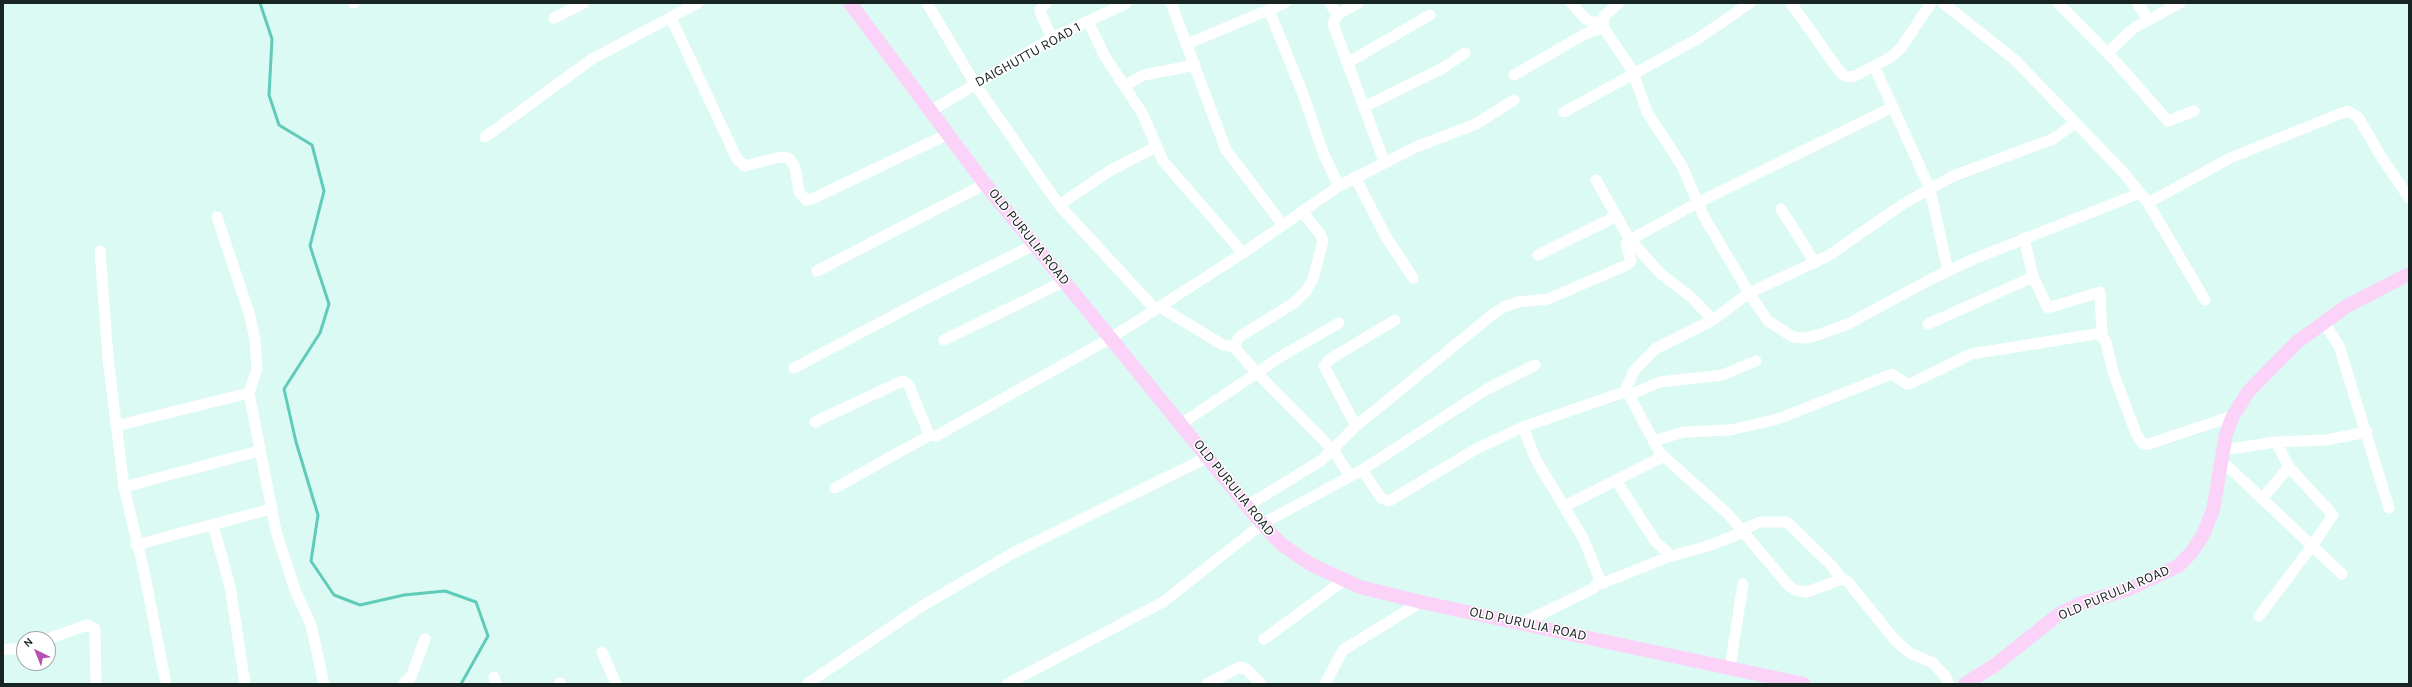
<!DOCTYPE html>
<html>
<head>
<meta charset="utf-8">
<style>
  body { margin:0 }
  #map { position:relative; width:2412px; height:687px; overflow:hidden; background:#dafaf3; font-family:Karla,sans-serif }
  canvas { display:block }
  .frame { position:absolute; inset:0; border:4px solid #182421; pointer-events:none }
  .north { position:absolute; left:16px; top:631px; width:40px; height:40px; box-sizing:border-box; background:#fff; border:1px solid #a3a7a6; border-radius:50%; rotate:317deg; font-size:11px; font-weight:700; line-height:16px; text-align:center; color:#182421 }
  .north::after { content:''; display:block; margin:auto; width:14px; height:18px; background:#b84fb2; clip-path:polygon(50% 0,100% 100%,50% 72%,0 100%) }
</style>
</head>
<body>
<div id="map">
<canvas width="2412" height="687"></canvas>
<div class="frame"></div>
<div class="north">N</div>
</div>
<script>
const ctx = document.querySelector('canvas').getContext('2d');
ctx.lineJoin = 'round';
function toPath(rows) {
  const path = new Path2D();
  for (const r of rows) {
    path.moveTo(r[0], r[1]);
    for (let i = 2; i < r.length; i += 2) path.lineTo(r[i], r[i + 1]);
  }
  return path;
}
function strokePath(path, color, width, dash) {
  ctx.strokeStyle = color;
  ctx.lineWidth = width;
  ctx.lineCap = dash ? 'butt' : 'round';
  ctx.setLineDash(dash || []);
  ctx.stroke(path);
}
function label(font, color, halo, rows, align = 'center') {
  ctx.font = font + ' Karla,sans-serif';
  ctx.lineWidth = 3;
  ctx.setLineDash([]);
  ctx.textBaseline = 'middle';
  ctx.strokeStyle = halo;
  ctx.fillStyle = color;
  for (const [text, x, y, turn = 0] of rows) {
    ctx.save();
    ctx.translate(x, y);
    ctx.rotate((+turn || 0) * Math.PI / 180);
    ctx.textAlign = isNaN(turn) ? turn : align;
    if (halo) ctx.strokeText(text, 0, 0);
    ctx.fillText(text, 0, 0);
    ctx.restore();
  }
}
const stream = toPath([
  [260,3,272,39,269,95,279,125,312,145,324,191,310,246,329,304,320,333,284,389,296,442,318,515,311,561,334,595,360,605,404,595,445,591,476,602,488,636,461,684]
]);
const minor = toPath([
  [353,3,354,3],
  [927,3,975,84,1059,205,1155,309,1160,307,1223,345,1234,347],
  [1046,3,1040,10,1041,14,1052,38],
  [1171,3,1226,150,1283,225],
  [1330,3,1337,15],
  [1358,3,1337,15,1333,24,1384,161],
  [1571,3,1586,19,1592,22,1602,22],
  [1619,3,1604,16,1603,27,1632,70,1647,112,1682,166,1703,215,1749,293,1768,321,1793,337,1804,338,1818,335,1848,324,1931,279,1974,259,2140,193],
  [1791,3,1837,68,1843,75,1848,77,1855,76,1891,57,1901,48,1931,3],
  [1943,3,2015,60,2124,173,2148,203,2205,300],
  [2058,3,2117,63,2168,121,2194,111],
  [2137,3,2149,20],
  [1269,10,1303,94,1324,155,1339,186],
  [554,18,584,3],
  [671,18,737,159,745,166,780,157,789,158,795,167,799,192,806,200,812,199,948,134],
  [1088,21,1104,55,1142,113,1163,161,1243,253],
  [1187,44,1285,3],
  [2107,53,2134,28,2180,3],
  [1347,63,1430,15],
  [1874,66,1930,189,1948,271],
  [1514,75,1585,34,1603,27],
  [1124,86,1144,75,1195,65],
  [1364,107,1443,68,1465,53],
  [931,111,1052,38,1127,3],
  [1564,112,1699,38,1750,3],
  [485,137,592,59,698,3],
  [1355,177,1385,235,1413,278],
  [1596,180,1630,240,1661,274,1691,297,1713,320],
  [2148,203,2230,158,2347,111,2358,117,2382,158,2409,198],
  [1059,205,1111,170,1156,147],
  [1781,209,1815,263],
  [1302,211,1320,234,1323,241,1313,279,1306,291,1294,303,1239,337,1234,347,1257,373,1280,357,1339,323],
  [217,217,250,316,255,340,257,369,249,393,276,531,295,590,311,625,324,684],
  [2024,238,2033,277],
  [100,251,108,358,124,487,144,571,166,684],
  [1538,255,1615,217],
  [817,271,985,184],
  [2324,322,2339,346,2389,508],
  [1928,324,2033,277,2048,308,2100,292,2102,336],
  [944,340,1065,281],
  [794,368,921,301,1034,245],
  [1629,395,1660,382,1722,375,1756,361],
  [815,422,902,381,907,383,910,388,928,432,930,435,936,436,1111,338,1243,253,1339,186,1416,147,1476,124,1514,100],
  [1181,424,1257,373,1333,450,1350,476],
  [116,426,249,393],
  [1356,426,1324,366,1330,359,1395,320],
  [1523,427,1535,458,1584,540,1600,580,1594,588,1523,623],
  [1653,441,1684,432,1730,430,1778,419,1892,374,1907,384,1912,383,1971,354,2096,334,2102,336,2106,342,2113,372,2136,433,2143,444,2149,444,2233,416],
  [2223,450,2276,442,2326,440,2367,432],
  [2221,460,2342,574],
  [1362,470,1381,498,1389,501,1476,449,1523,427,1627,391],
  [1616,480,1655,541,1671,556,1705,547,1744,532],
  [124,487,259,451],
  [835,488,930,435],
  [2262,499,2289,467],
  [1247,506,1322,460,1356,426,1492,315,1504,307,1518,302,1548,299,1627,265,1631,261,1626,244,1630,240,1697,203,1893,107],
  [1565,506,1664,456],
  [213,525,230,586,245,684],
  [1742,530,1760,522,1787,522,1830,564,1842,579],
  [136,545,271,509],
  [1598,585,1671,556],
  [2259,616,2312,546,2333,515,2289,467,2276,442],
  [48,639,87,625,95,629,96,684],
  [1264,639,1343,581],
  [3,650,24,648],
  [602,652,616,684],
  [1730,667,1743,584],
  [494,677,496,684],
  [560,683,560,684],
  [403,684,411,677,425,639],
  [807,684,922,606,1013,553,1208,457],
  [1007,684,1163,602,1262,524,1362,470,1487,389,1535,365],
  [1207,684,1240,667,1246,669,1261,684],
  [1325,684,1343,650,1421,602],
  [1949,684,1945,676,1933,663,1910,653,1895,640,1848,582,1842,579,1807,592,1795,590,1788,585,1728,514,1660,453,1629,395,1627,386,1634,371,1655,349,1713,320,1749,293,1828,256,1903,204,1953,176,2053,139,2075,123]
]);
const major = toPath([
  [850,3,985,184,1256,517,1281,544,1310,564,1360,587,1421,602,1804,684],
  [1965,684,1995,665,2059,614,2082,603,2129,589,2178,566,2191,553,2203,535,2213,510,2226,434,2233,416,2248,392,2297,342,2347,306,2409,274]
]);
const streetNames = [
  ["DAIGHUTTU ROAD 1",1028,55,-29],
  ["OLD PURULIA ROAD",1029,237,51],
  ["OLD PURULIA ROAD",1234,488,51],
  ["OLD PURULIA ROAD",2114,593,-23],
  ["OLD PURULIA ROAD",1528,624,12]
];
strokePath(stream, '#60cbb8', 3);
strokePath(minor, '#fff', 11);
strokePath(major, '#fcd3f8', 14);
label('14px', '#182421', '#fff', streetNames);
</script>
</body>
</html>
